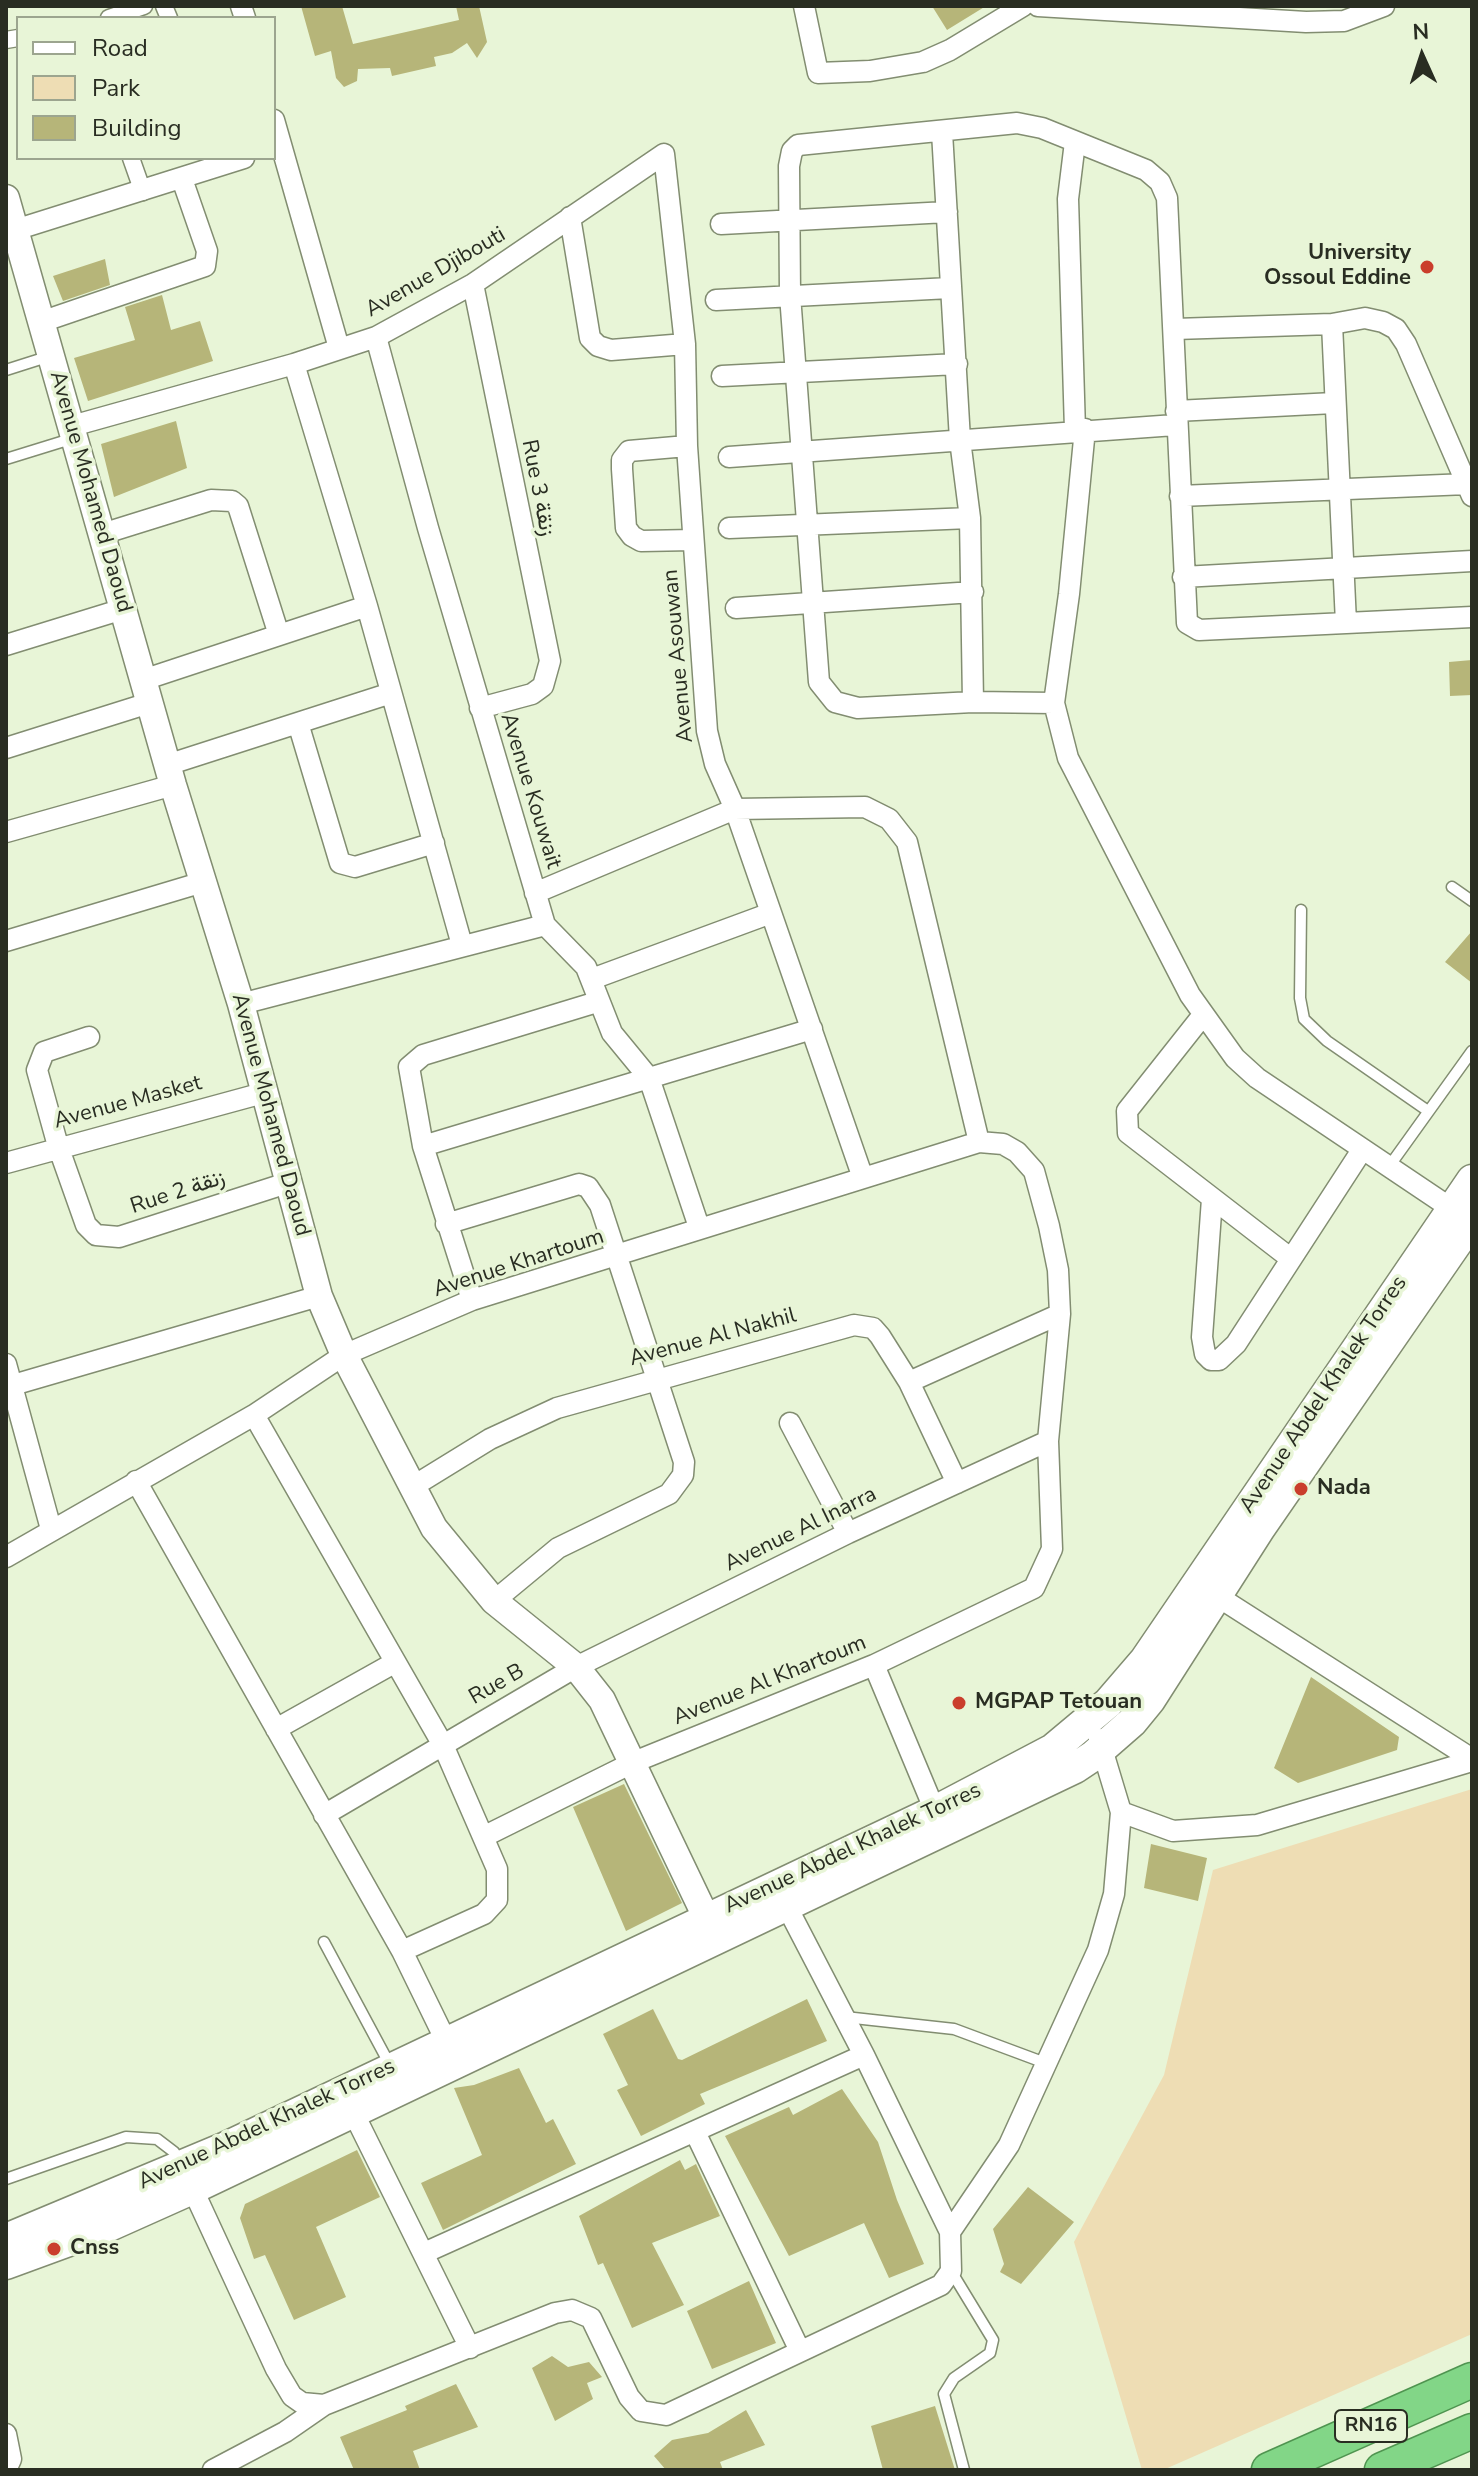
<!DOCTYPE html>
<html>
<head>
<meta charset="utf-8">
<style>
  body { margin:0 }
  #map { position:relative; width:1478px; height:2476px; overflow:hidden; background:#e8f5d7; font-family:"Nunito Sans",sans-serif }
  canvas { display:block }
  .frame { position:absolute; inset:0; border:8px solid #292d22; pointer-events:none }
  .legend { position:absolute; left:16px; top:16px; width:260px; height:144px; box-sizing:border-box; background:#e8f5d7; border:2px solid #9ca58f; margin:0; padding:10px 14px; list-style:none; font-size:24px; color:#292d22 }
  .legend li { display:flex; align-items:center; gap:16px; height:40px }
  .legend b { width:40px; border:2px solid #9ca58f }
  .north { position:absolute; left:1382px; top:16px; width:80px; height:80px; -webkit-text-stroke:6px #e8f5d7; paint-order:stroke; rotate:357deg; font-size:22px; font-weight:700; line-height:32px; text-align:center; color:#292d22 }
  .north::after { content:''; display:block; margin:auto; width:28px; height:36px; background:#292d22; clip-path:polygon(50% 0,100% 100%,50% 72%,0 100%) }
</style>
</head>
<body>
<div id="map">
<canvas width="1478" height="2476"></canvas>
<div class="frame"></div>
<ul class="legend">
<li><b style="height:10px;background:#fff"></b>Road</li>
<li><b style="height:22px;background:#eeddb4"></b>Park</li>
<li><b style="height:22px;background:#b6b579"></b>Building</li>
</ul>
<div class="north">N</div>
</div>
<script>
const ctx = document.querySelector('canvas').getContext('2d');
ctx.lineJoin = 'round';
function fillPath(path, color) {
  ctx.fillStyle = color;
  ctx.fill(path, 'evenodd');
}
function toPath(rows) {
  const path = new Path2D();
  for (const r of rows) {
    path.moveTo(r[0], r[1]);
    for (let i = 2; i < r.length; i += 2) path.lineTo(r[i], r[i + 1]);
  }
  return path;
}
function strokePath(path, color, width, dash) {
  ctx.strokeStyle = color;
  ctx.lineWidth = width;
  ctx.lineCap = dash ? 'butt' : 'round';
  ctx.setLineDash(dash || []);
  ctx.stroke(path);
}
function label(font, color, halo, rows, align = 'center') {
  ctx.font = font + ' "Nunito Sans",Vazirmatn,sans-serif';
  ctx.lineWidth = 7;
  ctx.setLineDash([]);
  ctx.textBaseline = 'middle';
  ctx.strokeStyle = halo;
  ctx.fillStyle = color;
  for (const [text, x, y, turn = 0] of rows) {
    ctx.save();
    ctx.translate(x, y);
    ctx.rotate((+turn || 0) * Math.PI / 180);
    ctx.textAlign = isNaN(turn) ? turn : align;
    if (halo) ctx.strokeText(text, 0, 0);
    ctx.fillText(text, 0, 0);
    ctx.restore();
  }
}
const green = toPath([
  [1472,1789,1472,2334,1163,2470,1142,2470,1074,2242,1164,2075,1213,1870]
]);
const building = toPath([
  [301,6,342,6,353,44,459,20,456,6,479,6,487,42,477,58,467,43,452,53,434,57,436,66,392,76,390,68,358,69,357,81,344,87,336,78,331,51,315,56],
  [932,6,986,6,947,30],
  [105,259,110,285,63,301,53,276],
  [162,295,171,330,200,321,213,361,88,401,74,358,135,340,125,307],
  [176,421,187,468,114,497,101,444],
  [1472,660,1472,695,1450,696,1449,662],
  [1472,931,1472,983,1445,962],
  [1311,1677,1399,1737,1397,1750,1298,1783,1274,1768],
  [624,1784,682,1903,626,1931,573,1807],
  [1151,1844,1207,1858,1198,1901,1144,1888],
  [807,1999,827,2041,700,2094,705,2104,641,2136,617,2090,628,2085,603,2034,653,2009,678,2059,682,2060],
  [519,2068,546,2123,553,2119,576,2164,443,2230,421,2183,482,2155,454,2088,474,2085],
  [842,2089,878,2142,897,2200,924,2264,889,2278,864,2223,789,2256,725,2136,789,2107,793,2115],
  [357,2150,380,2197,316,2227,346,2297,294,2320,265,2255,254,2259,240,2218,245,2204],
  [680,2160,685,2170,696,2164,720,2216,652,2243,684,2305,632,2328,603,2263,598,2265,579,2216],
  [1028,2187,1074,2222,1021,2284,1000,2272,1004,2264,993,2229],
  [749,2281,776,2343,712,2369,687,2311],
  [552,2356,568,2367,589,2362,602,2377,587,2383,593,2399,555,2421,532,2368],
  [456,2384,478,2427,413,2451,420,2470,354,2470,340,2437,407,2410,405,2406],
  [935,2406,955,2470,883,2470,871,2426],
  [746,2410,765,2445,720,2462,723,2470,666,2470,654,2456,672,2440,708,2433]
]);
const service = toPath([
  [6,370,50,356],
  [6,459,74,438],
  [1452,887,1472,901],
  [1301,910,1300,998,1304,1019,1327,1041,1428,1111],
  [1388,1168,1472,1051],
  [324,1942,390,2065],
  [845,2017,954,2029,1048,2064],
  [6,2179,126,2137,157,2139,174,2152,181,2164],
  [951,2271,993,2340,990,2353,954,2378,944,2394,964,2470]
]);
const pedestrian = toPath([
  [164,6,169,18],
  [109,18,144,6],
  [6,40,18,38],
  [131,158,143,192]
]);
const minor = toPath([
  [241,6,245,18],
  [804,6,818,73,870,71,923,62,950,50,1023,6],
  [1038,6,1306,22,1344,21,1384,6],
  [274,120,339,348],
  [942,132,960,440,970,518,973,702],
  [1075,142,1068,199,1075,430],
  [570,217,590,338,598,346,611,350,685,344],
  [721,224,947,212],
  [15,230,244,158],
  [473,284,550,661,543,686,532,694,480,708],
  [716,300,950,288],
  [41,322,205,266,207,251,182,179],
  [1332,324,1346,623],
  [1175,329,1332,324,1365,318,1383,322,1396,329,1406,344,1472,496],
  [376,337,428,528,545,925,586,967,612,1033,649,1078,699,1227],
  [294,364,367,606,462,945],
  [722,376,957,364],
  [1176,411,1334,403],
  [72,426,294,364,376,337,473,284,664,154,685,344,687,446,707,731,715,764,735,809,863,1178],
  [1085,429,1069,594,1054,703,1068,758,1190,995,1235,1058,1257,1078,1461,1215],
  [687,446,629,451,622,460,622,469,626,528,632,536,641,541,693,540],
  [729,457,1175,425],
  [1180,496,1467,484],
  [729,528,970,518],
  [102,534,211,500,232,501,238,506,279,635],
  [1183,577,1472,561],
  [736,608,973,592],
  [6,645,123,609],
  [143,680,367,606],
  [1054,703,973,702,858,708,835,702,819,682,790,295,789,166,792,151,798,145,1017,123,1042,128,1146,170,1160,182,1167,198,1187,623,1199,630,1472,617],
  [298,723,340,863,355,867,434,843],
  [6,748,149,703],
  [167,765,391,693],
  [6,832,173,785],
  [535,893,735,809,865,807,889,819,907,842,979,1142],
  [6,941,203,882],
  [592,979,771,913],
  [241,1004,545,925],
  [1203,1015,1127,1111,1128,1133,1290,1258],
  [89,1037,44,1052,37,1070,58,1146,86,1225,96,1235,119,1237,287,1183],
  [423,1146,812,1029],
  [6,1163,263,1093],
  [1212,1199,1202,1337,1205,1354,1211,1360,1219,1360,1236,1344,1362,1150],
  [446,1224,579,1184,588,1187,600,1205,684,1462,683,1475,669,1494,558,1548,494,1601],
  [472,1300,423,1146,409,1067,423,1055,597,1002],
  [6,1364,51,1529],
  [909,1382,1060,1314],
  [13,1385,319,1296],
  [254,1415,443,1745,497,1869,497,1900,484,1914,402,1951],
  [790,1423,848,1533],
  [136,1481,402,1951,446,2041],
  [412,1487,490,1439,557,1408,854,1325,873,1328,880,1336,909,1382,957,1483],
  [6,1557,254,1415,344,1355,472,1300,979,1142,1003,1144,1017,1152,1034,1171,1049,1226,1058,1270,1060,1314,1048,1441,1052,1549,1034,1588,874,1665,634,1762,485,1836],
  [1217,1596,1472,1759],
  [874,1665,935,1811],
  [276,1729,394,1663],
  [1121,1812,1173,1831,1257,1825,1472,1761],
  [324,1815,576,1667,848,1533,1048,1441],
  [353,2112,470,2348],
  [695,2132,800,2351],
  [188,2179,276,2369,292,2396,302,2403,324,2405,555,2313,572,2310,591,2318,629,2397,641,2411,666,2415,941,2285,951,2271,950,2232,864,2055,786,1905],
  [950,2232,1009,2145,1098,1950,1114,1894,1121,1812,1099,1739],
  [424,2253,864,2055],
  [6,2434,11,2459,6,2470],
  [213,2470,285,2432,324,2405]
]);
const tertiary = toPath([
  [6,198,173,785,241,1004,319,1296,344,1355,434,1528,494,1601,576,1667,602,1700,715,1936]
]);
const secondary = toPath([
  [6,2239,226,2147,935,1811,1053,1749,1108,1703,1145,1660,1472,1180],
  [6,2264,107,2227,192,2189,1075,1768,1093,1756,1132,1722,1150,1700,1260,1528,1472,1221]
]);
const trunk = toPath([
  [1269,2470,1472,2380],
  [1382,2470,1472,2431]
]);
const markers = [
  [1427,267,8,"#ca3e2c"],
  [1301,1489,8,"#ca3e2c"],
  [959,1703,8,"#ca3e2c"],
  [54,2249,8,"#ca3e2c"]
];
const shields = [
  [1371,2426,72]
];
const shieldNames = [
  ["RN16",1371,2426]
];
const poiNames = [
  ["University",1411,254,"right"],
  ["Ossoul Eddine",1411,279,"right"],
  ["Nada",1317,1489],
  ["MGPAP Tetouan",975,1703],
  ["Cnss",70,2249]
];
const streetNames = [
  ["Avenue Djibouti",436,273,-30],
  ["Rue 3 زنقة",537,488,79],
  ["Avenue Mohamed Daoud",90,492,74],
  ["Avenue Asouwan",679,656,-95],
  ["Avenue Kouwait",530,791,73],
  ["Avenue Masket",128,1103,-15],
  ["Avenue Mohamed Daoud",270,1115,75],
  ["Rue 2 زنقة",178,1193,-18],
  ["Avenue Khartoum",519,1264,-18],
  ["Avenue Al Nakhil",713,1338,-15],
  ["Avenue Abdel Khalek Torres",1324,1395,-56],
  ["Avenue Al Inarra",801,1530,-26],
  ["Avenue Al Khartoum",770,1681,-22],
  ["Rue B",497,1685,-30],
  ["Avenue Abdel Khalek Torres",853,1849,-25],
  ["Avenue Abdel Khalek Torres",267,2125,-25]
];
fillPath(green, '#eeddb4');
fillPath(building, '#b6b579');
strokePath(service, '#828d71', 13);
strokePath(pedestrian, '#828d71', 19);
strokePath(minor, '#828d71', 23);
strokePath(tertiary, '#828d71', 29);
strokePath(secondary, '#828d71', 33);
strokePath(trunk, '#4f9450', 37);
strokePath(service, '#fff', 10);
strokePath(pedestrian, '#fff', 16);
strokePath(minor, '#fff', 20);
strokePath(tertiary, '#fff', 26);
strokePath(secondary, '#fff', 30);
strokePath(trunk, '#82d687', 34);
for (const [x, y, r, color] of markers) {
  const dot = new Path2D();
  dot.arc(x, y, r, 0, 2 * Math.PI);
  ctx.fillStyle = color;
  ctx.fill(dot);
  strokePath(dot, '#e8f5d7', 3);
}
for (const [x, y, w] of shields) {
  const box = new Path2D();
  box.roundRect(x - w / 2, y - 16, w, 32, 6);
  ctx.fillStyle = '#e8f5d7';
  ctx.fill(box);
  strokePath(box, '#292d22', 2);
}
label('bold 20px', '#292d22', null, shieldNames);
label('bold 22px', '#292d22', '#e8f5d7', poiNames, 'left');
label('22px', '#292d22', '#e8f5d7', streetNames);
</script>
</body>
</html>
